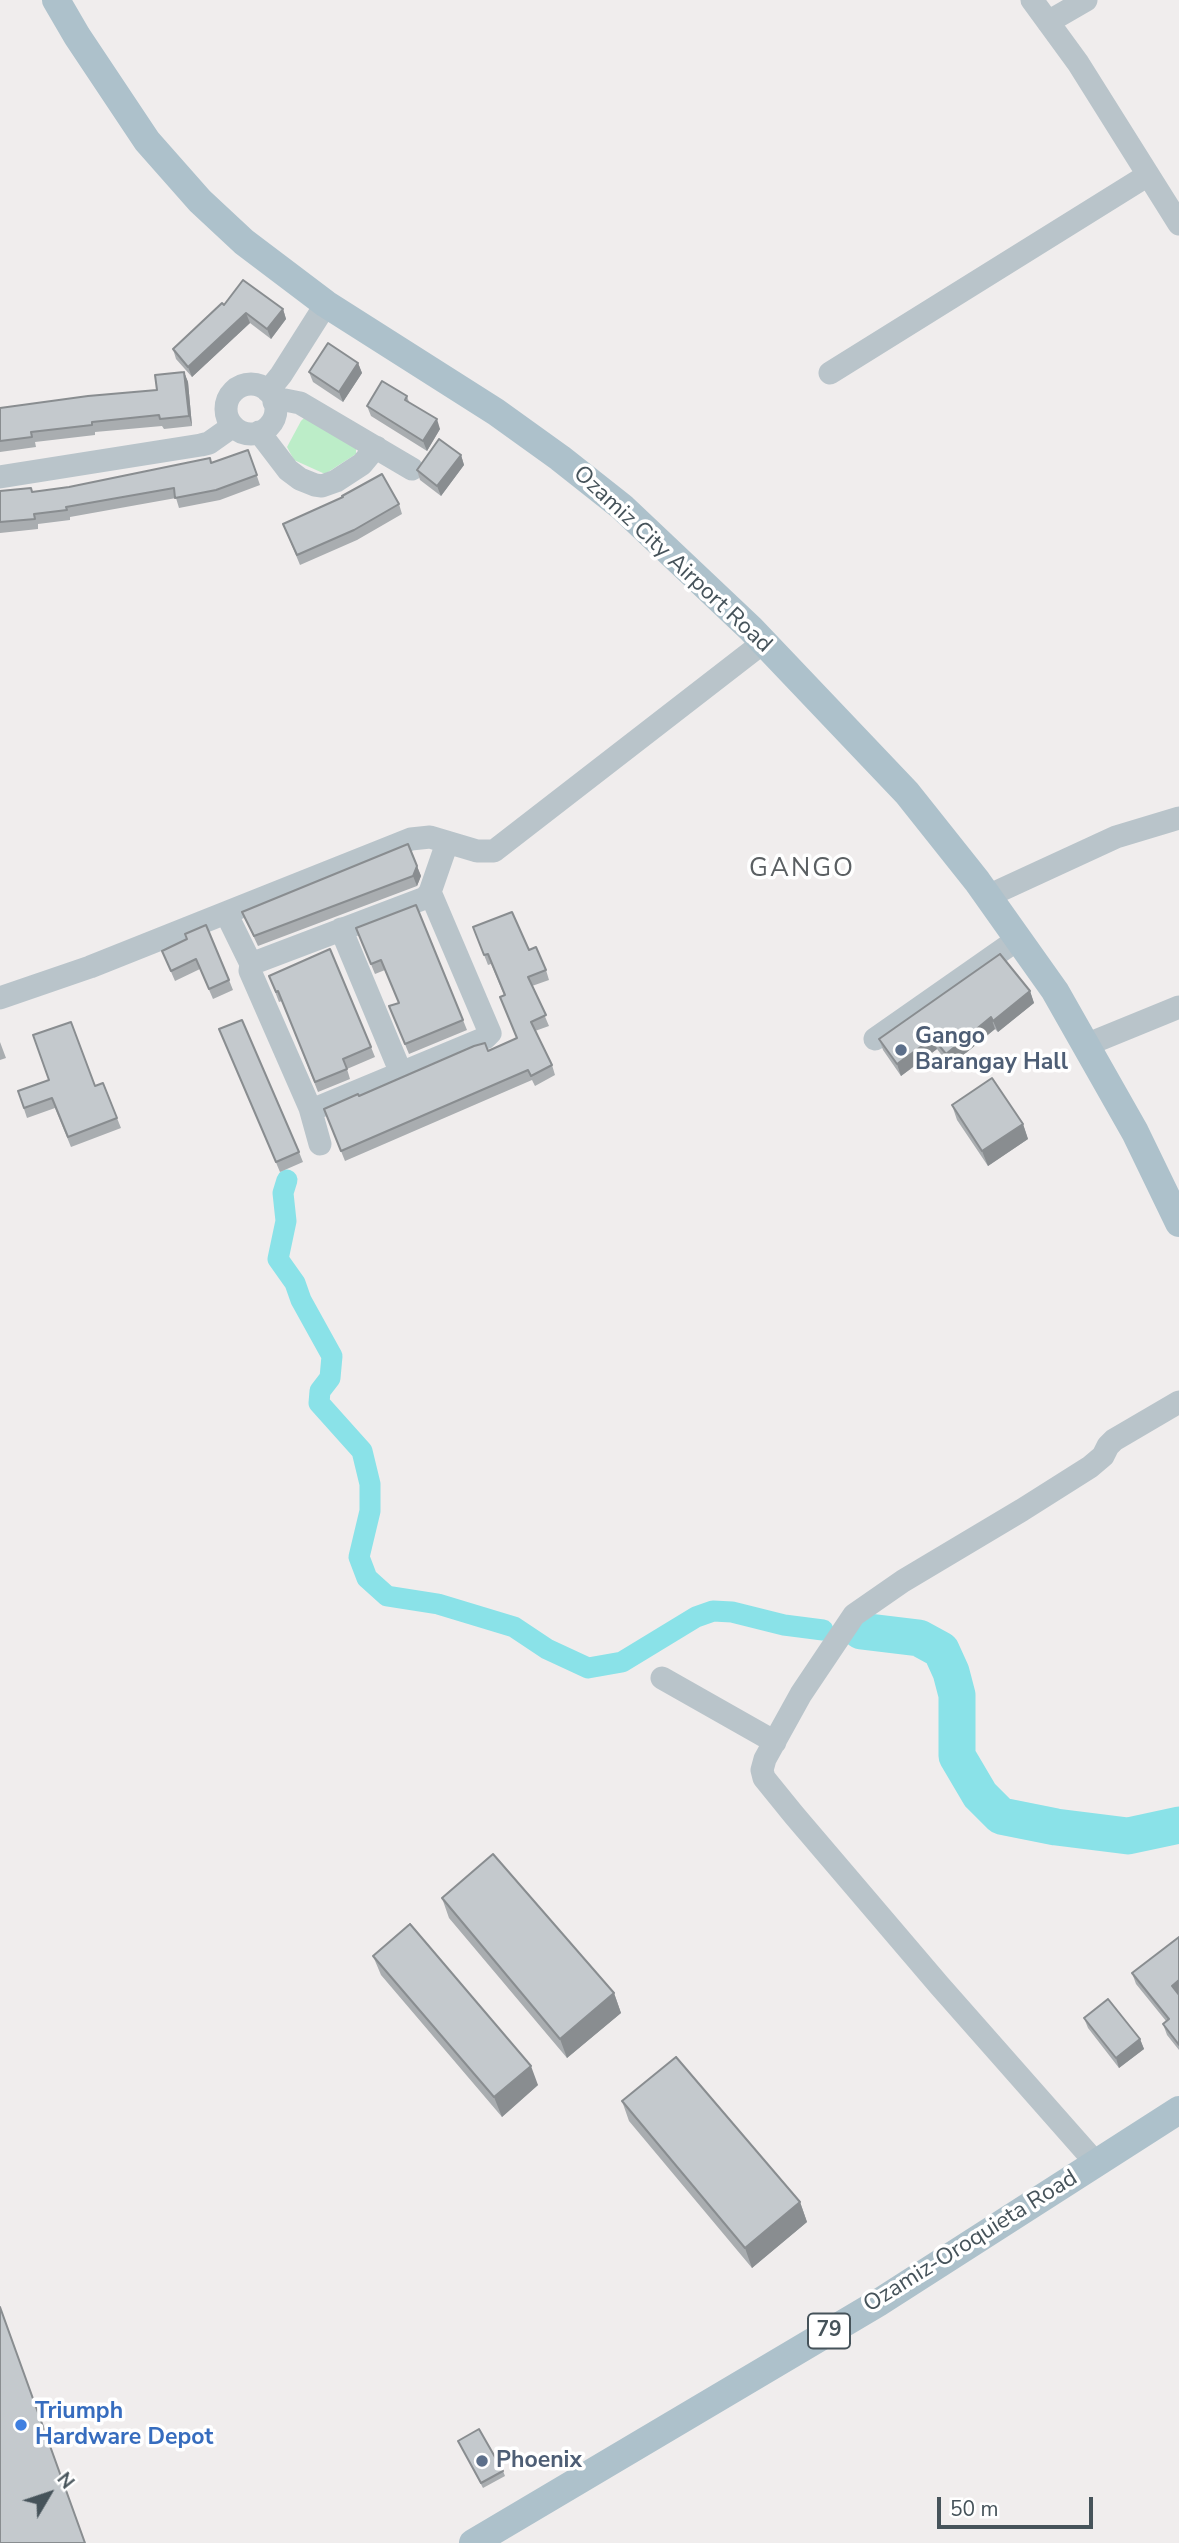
<!DOCTYPE html>
<html>
<head>
<meta charset="utf-8">
<style>
  body { margin:0 }
  #map { position:relative; width:1179px; height:2543px; overflow:hidden; background:#f0eded; font-family:"Nunito Sans",sans-serif }
  canvas { display:block }
  .north { position:absolute; left:14px; top:2459px; width:70px; height:70px; -webkit-text-stroke:5px #fff; paint-order:stroke; rotate:51deg; font-size:19px; font-weight:700; line-height:28px; text-align:center; color:#46535a }
  .north::after { content:''; display:block; margin:auto; width:24px; height:32px; background:#46535a; clip-path:polygon(50% 0,100% 100%,50% 72%,0 100%) }
  .scale { position:absolute; left:937px; top:2497px; width:156px; height:32px; box-sizing:border-box; border:4px solid #46535a; border-top:0; padding-left:9px; font-size:21px; line-height:24px; white-space:nowrap; color:#46535a; -webkit-text-stroke:5px #fff; paint-order:stroke }
</style>
</head>
<body>
<div id="map">
<canvas width="1179" height="2543"></canvas>
<div class="north">N</div>
<div class="scale">50 m</div>
</div>
<script>
const ctx = document.querySelector('canvas').getContext('2d');
ctx.lineJoin = 'round';
function fillPath(path, color) {
  ctx.fillStyle = color;
  ctx.fill(path, 'evenodd');
}
function toPath(rows) {
  const path = new Path2D();
  for (const r of rows) {
    if (r.length === 3) {
      path.moveTo(r[0] + r[2], r[1]);
      path.arc(r[0], r[1], r[2], 0, 2 * Math.PI);
      continue;
    }
    path.moveTo(r[0], r[1]);
    for (let i = 2; i < r.length; i += 2) path.lineTo(r[i], r[i + 1]);
  }
  return path;
}
function strokePath(path, color, width, dash) {
  ctx.strokeStyle = color;
  ctx.lineWidth = width;
  ctx.lineCap = dash ? 'butt' : 'round';
  ctx.setLineDash(dash || []);
  ctx.stroke(path);
}
function label(font, color, halo, rows, align = 'center') {
  ctx.font = font + ' "Nunito Sans",sans-serif';
  ctx.lineWidth = 7;
  ctx.setLineDash([]);
  ctx.textBaseline = 'middle';
  ctx.strokeStyle = halo;
  ctx.fillStyle = color;
  for (const [text, x, y, turn = 0] of rows) {
    ctx.save();
    ctx.translate(x, y);
    ctx.rotate((+turn || 0) * Math.PI / 180);
    ctx.textAlign = isNaN(turn) ? turn : align;
    if (halo) ctx.strokeText(text, 0, 0);
    ctx.fillText(text, 0, 0);
    ctx.restore();
  }
}
const green = toPath([
  [306,416,356,448,356,454,325,474,294,460,287,447,301,421]
]);
const canal = toPath([
  [287,1180,283,1193,286,1221,278,1259,295,1283,301,1300,332,1356,330,1378,320,1391,319,1403,362,1451,370,1484,370,1511,359,1557,367,1578,387,1596,438,1604,514,1627,547,1649,588,1668,622,1662,696,1617,713,1611,732,1612,784,1625,823,1630]
]);
const river = toPath([
  [861,1631,919,1638,941,1650,951,1672,957,1695,957,1756,980,1795,1001,1816,1056,1827,1128,1836,1179,1825]
]);
const minor = toPath([
  [1032,0,1078,63,1179,224],
  [1048,22,1086,0],
  [830,373,1148,175],
  [251,409,25],
  [268,391,281,375,326,304],
  [274,402,285,400,300,403,412,469],
  [259,432,288,470,300,479,315,485,322,486,336,481,362,464,376,447],
  [0,477,201,445,209,443,233,426],
  [430,892,490,1033,485,1038,314,1109,310,1108,250,971,251,964,425,898,430,892,447,843],
  [988,896,1116,837,1179,818],
  [226,913,251,964],
  [341,929,401,1073],
  [0,998,90,967,411,839,430,837,477,851,494,851,764,642],
  [875,1039,1018,939],
  [1086,1045,1179,1007],
  [310,1108,320,1144],
  [662,1678,775,1742],
  [1096,2163,939,1985,794,1815,764,1778,762,1770,765,1759,801,1694,854,1615,903,1581,1022,1510,1090,1467,1103,1456,1108,1446,1114,1440,1179,1402]
]);
const major = toPath([
  [56,0,77,36,147,141,200,201,244,242,326,304,496,412,560,458,622,507,751,629,907,793,977,881,1055,991,1135,1132,1179,1223],
  [473,2543,878,2303,1179,2110]
]);
const wall = toPath([
  [224,305,283,309,286,319,271,339,250,323,192,377,176,359,173,349],
  [358,363,362,373,343,402,313,382,309,372],
  [184,372,188,382,192,426,164,429,162,426,95,432,95,435,35,442,36,447,0,452,0,408,157,390],
  [407,396,409,402,440,429,427,451,371,416,367,406],
  [248,450,260,485,220,500,179,508,176,498,70,517,70,520,38,524,38,529,0,533,0,491,33,492,69,487,210,458,212,463],
  [461,455,464,465,441,496,420,480,417,470],
  [399,504,402,514,357,540,300,565,283,524],
  [408,844,421,876,417,886,258,946,242,912],
  [473,927,529,950,546,970,549,980,532,986,549,1026,535,1031,552,1065,555,1075,535,1086,532,1080,345,1161,324,1109,488,1051,517,1038,500,997,504,995,491,964,488,965],
  [360,938,463,1020,467,1030,409,1054,389,1006,399,1003,385,970,375,974],
  [187,939,229,980,233,990,213,999,200,969,175,981,162,951],
  [269,976,371,1047,375,1057,347,1069,350,1079,318,1092,282,1001,279,1002],
  [1030,991,1034,1003,998,1032,995,1029,950,1066,937,1049,901,1076,883,1050,879,1039],
  [219,1029,299,1152,303,1162,280,1172],
  [0,1042,6,1058,0,1060],
  [103,1083,121,1128,71,1147,55,1108,27,1118,18,1091,95,1086],
  [952,1105,1023,1124,1028,1139,988,1166,957,1120],
  [442,1898,614,1993,621,2013,567,2058,449,1918],
  [373,1956,538,2085,502,2117,381,1975],
  [1132,1973,1179,1995,1179,2050,1167,2035,1163,2024,1166,2021,1136,1984],
  [1084,2018,1140,2039,1144,2049,1119,2068,1088,2028],
  [622,2101,800,2202,807,2222,752,2268,629,2121],
  [458,2441,503,2471,505,2476,483,2488]
]);
const shadedWall = toPath([
  [283,309,286,319,271,339,267,329],
  [246,313,250,323,192,377,188,367],
  [358,363,362,373,343,402,339,392],
  [184,372,188,382,192,426,189,416],
  [437,419,440,429,427,451,423,441],
  [461,455,464,465,441,496,437,486],
  [417,866,421,876,417,886,413,876],
  [1030,991,1034,1003,998,1032,993,1021],
  [991,1017,995,1029,950,1066,946,1054],
  [933,1038,937,1049,901,1076,897,1064],
  [1023,1124,1028,1139,988,1166,982,1151],
  [1179,1980,1179,1995,1172,1986],
  [614,1993,621,2013,567,2058,560,2039],
  [1140,2039,1144,2049,1119,2068,1116,2058],
  [531,2066,538,2085,502,2117,494,2097],
  [800,2202,807,2222,752,2268,745,2248]
]);
const building = toPath([
  [243,280,283,309,267,329,246,313,188,367,173,349,222,303,224,305,243,280],
  [328,343,358,363,339,392,309,372,328,343],
  [184,372,189,416,160,419,159,415,92,422,92,425,31,432,32,437,0,441,0,408,88,396,157,390,155,375,184,372],
  [382,381,407,396,405,400,437,419,423,441,367,406,382,381],
  [439,439,461,455,437,486,417,470,439,439],
  [248,450,257,475,216,490,175,498,174,488,66,507,67,510,34,514,35,519,0,522,0,491,31,488,32,492,69,487,210,458,211,463,248,450],
  [382,474,399,504,354,530,297,555,283,524,343,497,342,496,382,474],
  [408,844,417,866,413,876,254,936,242,912,408,844],
  [416,905,463,1020,405,1044,389,1006,399,1003,381,960,371,964,356,928,416,905],
  [512,912,529,950,536,947,546,970,528,977,546,1015,531,1022,552,1065,531,1076,528,1070,341,1151,324,1109,358,1094,359,1096,474,1046,485,1043,488,1051,517,1038,500,997,505,995,488,954,484,955,473,927,512,912],
  [206,925,229,980,209,989,196,959,171,971,162,951,187,939,185,934,206,925],
  [330,949,371,1047,343,1059,347,1069,315,1082,278,991,276,992,269,976,330,949],
  [1000,954,1030,991,993,1021,991,1017,946,1054,933,1038,897,1064,879,1039,1000,954],
  [242,1020,299,1152,276,1162,219,1029,242,1020],
  [71,1022,95,1086,103,1083,117,1118,68,1137,52,1098,24,1108,18,1091,49,1080,33,1035,71,1022],
  [992,1078,1023,1124,982,1151,952,1105,992,1078],
  [493,1854,614,1993,560,2039,442,1898,493,1854],
  [410,1924,531,2066,494,2097,373,1956,410,1924],
  [1179,1937,1179,1980,1172,1986,1179,1995,1179,2045,1163,2024,1169,2019,1132,1973,1179,1937],
  [1108,1999,1140,2039,1116,2058,1084,2018,1108,1999],
  [676,2057,800,2202,745,2248,622,2101,676,2057],
  [0,2307,85,2543,0,2543,0,2307],
  [479,2429,503,2471,481,2483,458,2441,479,2429]
]);
const markers = [
  [901,1050,7,"#5c6f8a"],
  [21,2425,7,"#3f7fe0"],
  [482,2461,7,"#5c6f8a"]
];
const shields = [
  [829,2331,42]
];
const shieldNames = [
  ["79",829,2331]
];
const streetNames = [
  ["Ozamiz City Airport Road",672,560,43],
  ["Ozamiz-Oroquieta Road",971,2242,-32]
];
const serviceNames = [
  ["Gango",915,1037],
  ["Barangay Hall",915,1063],
  ["Phoenix",496,2461]
];
const shopNames = [
  ["Triumph",35,2412],
  ["Hardware Depot",35,2438]
];
const quarterNames = [
  ["GANGO",802,870]
];
fillPath(green, '#bcedc8');
strokePath(canal, '#8ae2e8', 21);
strokePath(river, '#8ae2e8', 37);
strokePath(minor, '#b9c4ca', 23);
strokePath(major, '#adc1cb', 28);
fillPath(wall, '#a9adb0');
fillPath(shadedWall, '#898d90');
fillPath(building, '#c4c9cd');
strokePath(building, '#898d90', 2);
for (const [x, y, r, color] of markers) {
  const dot = new Path2D();
  dot.arc(x, y, r, 0, 2 * Math.PI);
  ctx.fillStyle = color;
  ctx.fill(dot);
  strokePath(dot, '#fff', 2.5);
}
for (const [x, y, w] of shields) {
  const box = new Path2D();
  box.roundRect(x - w / 2, y - 17.5, w, 35, 5);
  ctx.fillStyle = '#fff';
  ctx.fill(box);
  strokePath(box, '#46535a', 2);
}
label('bold 21px', '#46535a', null, shieldNames);
label('23px', '#46535a', '#fff', streetNames);
label('bold 23px', '#4e5e75', '#fff', serviceNames, 'left');
label('bold 23px', '#366cbe', '#fff', shopNames, 'left');
ctx.letterSpacing = '2px';
label('26px', '#5a5f62', '#fff', quarterNames);
ctx.letterSpacing = '0px';
</script>
</body>
</html>
